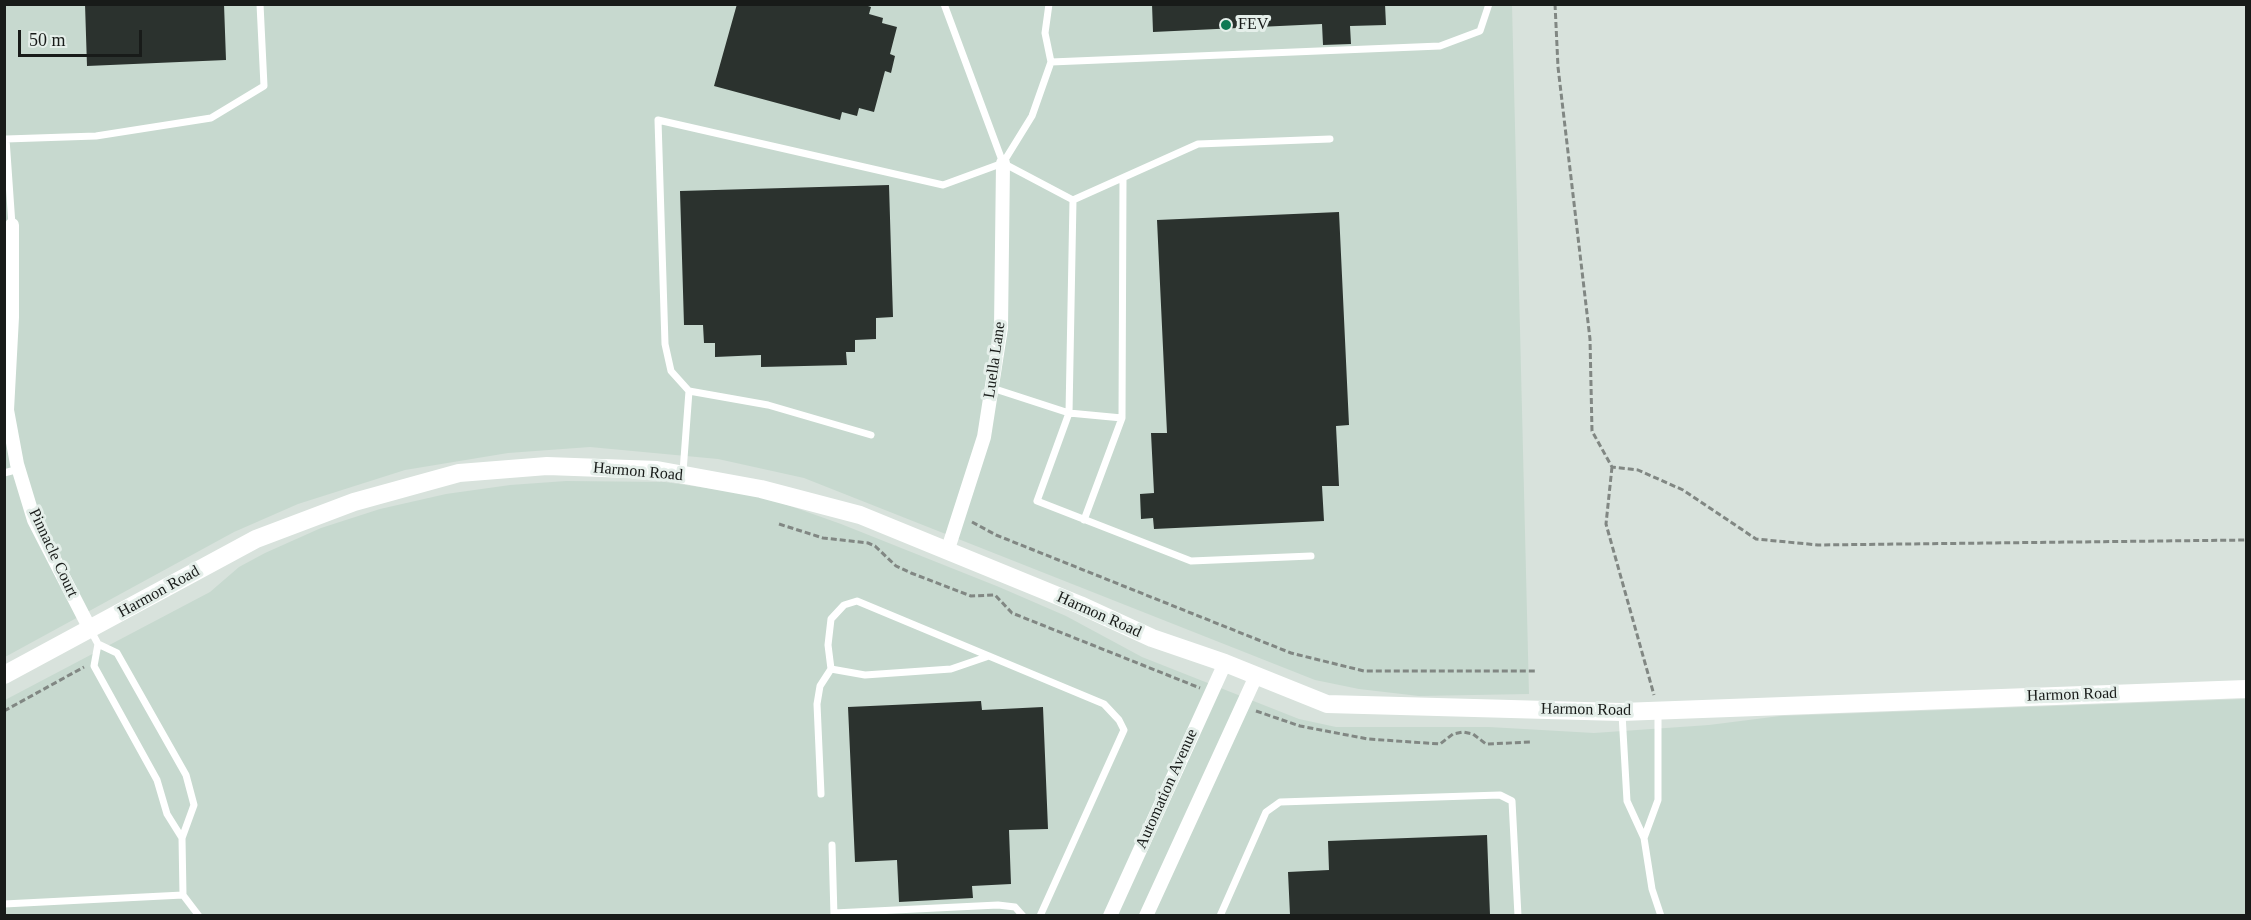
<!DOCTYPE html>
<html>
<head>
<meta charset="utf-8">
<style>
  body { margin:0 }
  #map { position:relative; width:2251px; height:920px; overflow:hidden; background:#d8e2dc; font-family:"Times New Roman",serif }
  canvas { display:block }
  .frame { position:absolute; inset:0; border:6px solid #181b19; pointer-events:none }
  .scale { position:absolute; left:18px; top:30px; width:124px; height:27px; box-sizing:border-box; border:3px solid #181b19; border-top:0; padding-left:8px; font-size:18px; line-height:21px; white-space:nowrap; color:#181b19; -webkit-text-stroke:4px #e5efea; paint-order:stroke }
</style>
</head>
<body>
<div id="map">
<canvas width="2251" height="920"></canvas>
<div class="frame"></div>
<div class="scale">50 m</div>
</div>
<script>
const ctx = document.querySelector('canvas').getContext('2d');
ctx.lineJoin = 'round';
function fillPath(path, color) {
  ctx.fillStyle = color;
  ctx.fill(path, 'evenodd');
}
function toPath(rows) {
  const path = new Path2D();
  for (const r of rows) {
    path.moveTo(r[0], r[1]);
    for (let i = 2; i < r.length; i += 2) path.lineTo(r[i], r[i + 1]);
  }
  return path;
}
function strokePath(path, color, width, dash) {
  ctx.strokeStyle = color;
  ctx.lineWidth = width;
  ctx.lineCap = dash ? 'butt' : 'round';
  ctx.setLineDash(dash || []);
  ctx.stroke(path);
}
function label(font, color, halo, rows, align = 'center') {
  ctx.font = font + ' "Times New Roman",serif';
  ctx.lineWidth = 6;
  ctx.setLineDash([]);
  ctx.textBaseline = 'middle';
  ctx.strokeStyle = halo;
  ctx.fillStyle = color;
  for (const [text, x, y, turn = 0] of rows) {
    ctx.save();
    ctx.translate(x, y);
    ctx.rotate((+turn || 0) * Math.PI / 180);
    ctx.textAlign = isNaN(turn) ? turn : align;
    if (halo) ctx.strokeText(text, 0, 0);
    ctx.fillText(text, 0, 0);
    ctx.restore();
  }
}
const built = toPath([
  [5,5,1512,5,1529,694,1419,696,1359,689,1315,680,804,478,718,459,590,447,508,453,405,470,298,504,234,532,5,657],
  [566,481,665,482,762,496,841,524,999,587,1066,616,1142,657,1299,719,1336,727,1489,727,1594,733,1709,725,1780,716,2246,699,2246,915,5,916,5,700,210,592,239,567,265,553,321,528,380,509,446,494,510,485]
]);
const building = toPath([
  [85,4,224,4,226,60,87,66],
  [737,4,862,4,871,7,869,14,883,18,882,23,897,27,890,54,895,56,891,73,885,71,874,112,859,108,857,116,842,112,840,120,714,86],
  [1152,4,1385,4,1386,25,1350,26,1351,44,1323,45,1322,24,1153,32],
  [889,185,893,317,876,318,876,339,855,340,855,352,846,352,847,365,761,367,761,355,715,357,715,343,704,343,703,325,684,325,680,191],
  [1339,212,1349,425,1336,426,1339,486,1322,486,1324,521,1154,529,1153,518,1141,519,1140,494,1154,493,1151,433,1167,433,1157,220],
  [981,701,982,710,1043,707,1048,829,1009,830,1011,884,972,886,973,898,899,902,897,860,855,862,848,707],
  [1487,835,1490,915,1290,915,1288,872,1329,870,1328,841]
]);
const path = toPath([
  [1555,4,1558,67,1590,339,1592,431,1612,467,1638,470,1683,490,1756,539,1818,545,2246,540],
  [1612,467,1606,524,1654,695],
  [972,522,996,535,1291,653,1364,671,1535,671],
  [779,524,823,538,868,543,875,546,896,566,911,573,971,596,995,595,1012,613,1200,688],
  [4,711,84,667],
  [1256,711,1300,726,1368,739,1440,744,1453,734,1463,732,1473,734,1486,744,1532,742]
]);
const service = toPath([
  [944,4,1003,163,1073,200,1069,413,1122,418],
  [1049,4,1045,33,1051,62,1440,46,1480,31,1489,4],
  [1073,200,1198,144,1330,139],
  [12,225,6,139,96,136,211,118,264,86,260,4],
  [992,388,1069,413,1037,501,1191,561,1311,556],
  [689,391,768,405,871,435],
  [683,472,689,391,671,371,665,344,658,120,943,185,1003,163,1032,116,1051,62],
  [4,473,19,469],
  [1084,520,1122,418,1123,179],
  [90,629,98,644,117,653,186,775,194,805,182,838,183,895,199,916],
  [98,644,94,666,157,780,167,814,182,838],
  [989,656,951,669,865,675,831,669,828,645,831,619,844,605,857,601,1104,704,1119,720,1124,730,1040,916],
  [1622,714,1627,801,1644,838,1658,800,1658,712],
  [821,794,817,704,820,686,831,669],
  [1644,838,1652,889,1661,916],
  [832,845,834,916],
  [4,904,183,895],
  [834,913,998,905,1015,907,1023,916],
  [1220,916,1266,812,1280,802,1500,795,1512,801,1518,916]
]);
const minor = toPath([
  [12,225,12,317,7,410,17,464,34,520,90,629],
  [947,552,984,437,1001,328,1003,163],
  [1110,916,1225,663],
  [1146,916,1256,676]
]);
const tertiary = toPath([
  [4,675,256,539,354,502,459,473,547,466,657,470,761,489,860,515,1080,605,1152,638,1225,663,1327,704,1621,712,2246,689]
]);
const markers = [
  [1226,25,6,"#0f7953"]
];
const poiNames = [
  ["FEV",1238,25]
];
const streetNames = [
  ["Luella Lane",995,360,-82],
  ["Harmon Road",638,472,5],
  ["Pinnacle Court",53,553,65],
  ["Harmon Road",159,592,-29],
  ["Harmon Road",1099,615,24],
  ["Harmon Road",2072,695,-2],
  ["Harmon Road",1586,710,1],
  ["Automation Avenue",1167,789,-66]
];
fillPath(built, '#c7d9cf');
fillPath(building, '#2b322e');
strokePath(path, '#818783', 3, [6, 3]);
strokePath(service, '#fff', 7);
strokePath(minor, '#fff', 14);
strokePath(tertiary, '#fff', 18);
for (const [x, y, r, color] of markers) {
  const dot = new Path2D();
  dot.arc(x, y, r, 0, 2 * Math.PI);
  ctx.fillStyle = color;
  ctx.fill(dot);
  strokePath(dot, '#e5efea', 2);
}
label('16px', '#181b19', '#e5efea', poiNames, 'left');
label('16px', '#181b19', '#e5efea', streetNames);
</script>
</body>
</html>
